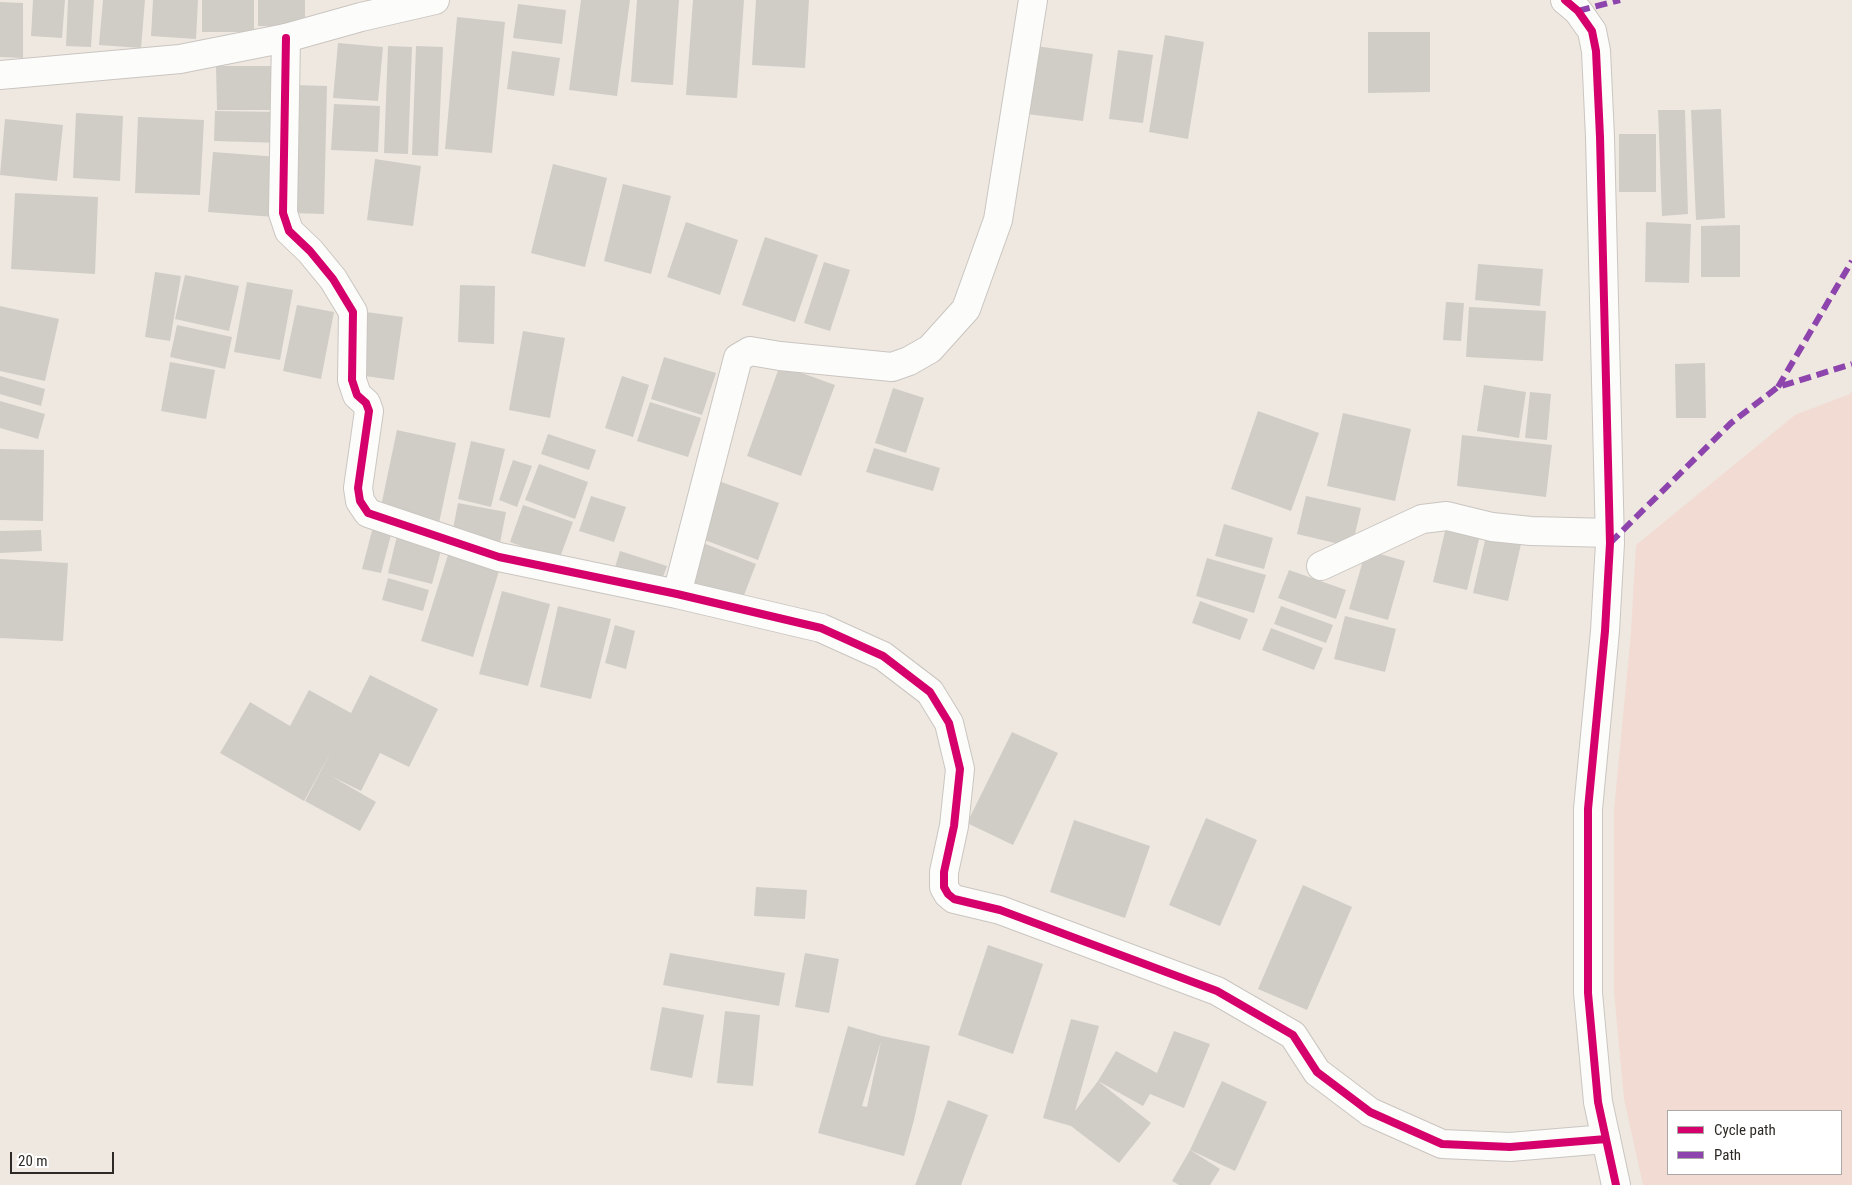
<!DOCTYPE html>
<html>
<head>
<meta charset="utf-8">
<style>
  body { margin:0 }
  #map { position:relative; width:1852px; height:1185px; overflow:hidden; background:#eee8e1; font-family:"Roboto Condensed",sans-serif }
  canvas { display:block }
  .legend { position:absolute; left:1667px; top:1110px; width:175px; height:65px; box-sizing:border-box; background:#fff; border:1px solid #aba9a7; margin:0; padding:6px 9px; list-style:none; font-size:15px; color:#2d2924 }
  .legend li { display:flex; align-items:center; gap:10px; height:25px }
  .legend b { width:25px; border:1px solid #aba9a7 }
  .scale { position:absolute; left:10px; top:1152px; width:104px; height:22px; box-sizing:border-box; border:2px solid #2d2924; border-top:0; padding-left:6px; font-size:15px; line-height:18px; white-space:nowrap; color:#2d2924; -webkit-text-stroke:4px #fff; paint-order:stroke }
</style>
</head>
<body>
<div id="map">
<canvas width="1852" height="1185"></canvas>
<ul class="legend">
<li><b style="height:6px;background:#d6006c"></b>Cycle path</li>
<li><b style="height:6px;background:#8e44ad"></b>Path</li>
</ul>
<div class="scale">20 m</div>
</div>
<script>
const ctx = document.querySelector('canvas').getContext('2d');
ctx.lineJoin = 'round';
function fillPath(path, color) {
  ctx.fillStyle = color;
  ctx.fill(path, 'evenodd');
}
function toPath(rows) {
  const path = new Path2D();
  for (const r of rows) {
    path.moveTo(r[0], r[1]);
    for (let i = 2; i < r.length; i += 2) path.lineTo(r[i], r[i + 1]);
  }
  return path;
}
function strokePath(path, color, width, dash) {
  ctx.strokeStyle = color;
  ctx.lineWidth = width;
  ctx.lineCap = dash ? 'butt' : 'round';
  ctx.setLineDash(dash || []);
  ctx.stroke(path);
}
const green = toPath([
  [1852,391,1852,1185,1643,1185,1624,1099,1614,992,1614,810,1631,633,1636,545,1795,415,1850,394],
  [1668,1111,1841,1111,1841,1174,1668,1174]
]);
const building = toPath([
  [33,0,65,0,62,38,31,36],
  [68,0,94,0,91,47,66,46],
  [103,0,145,0,141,48,99,45],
  [153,0,198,0,196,39,151,36],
  [202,0,254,0,254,32,202,32],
  [258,0,305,0,305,27,258,26],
  [581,0,630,0,617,96,569,90],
  [637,0,679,0,673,85,631,82],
  [693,0,744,0,737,98,686,95],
  [756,0,809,0,805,68,752,65],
  [0,2,23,3,23,58,0,57],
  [518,4,566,10,562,44,513,38],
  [457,17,505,22,492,153,445,149],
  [1368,32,1430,32,1430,92,1368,93],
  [1165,35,1204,42,1188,139,1149,132],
  [338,43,383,47,378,101,333,98],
  [388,46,412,47,408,154,384,153],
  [416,46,443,47,438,156,412,155],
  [1036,46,1093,54,1083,121,1027,114],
  [1118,50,1153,55,1143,123,1109,119],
  [512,51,560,58,554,96,507,89],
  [216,66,276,66,276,110,217,110],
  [295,85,327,86,324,214,291,213],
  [334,104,380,106,378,152,331,150],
  [1721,109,1725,218,1696,220,1691,110],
  [1658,110,1685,110,1688,214,1662,216],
  [215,111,284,112,283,143,214,141],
  [76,113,123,116,120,181,73,178],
  [138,117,204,120,200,195,135,193],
  [5,119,63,125,57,181,0,175],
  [1619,134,1656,134,1656,192,1619,192],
  [213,152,279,157,274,217,208,212],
  [375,159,421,166,413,226,367,220],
  [553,164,607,178,585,267,531,253],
  [623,184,671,196,651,274,604,261],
  [15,193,98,197,95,274,11,269],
  [686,222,738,240,720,295,667,277],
  [1646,222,1691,224,1689,283,1645,282],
  [1740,225,1740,277,1701,277,1701,226],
  [765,237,818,255,795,322,742,305],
  [824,262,850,270,830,331,804,323],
  [1478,264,1543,269,1540,306,1475,300],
  [155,272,181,276,170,341,145,337],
  [185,275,239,286,229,331,175,319],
  [247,282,293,290,280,360,234,352],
  [460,285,495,286,494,344,458,342],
  [1446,302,1464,303,1461,341,1443,340],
  [297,305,334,312,321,379,283,371],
  [0,306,59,319,45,381,0,371],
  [1469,307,1546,311,1543,361,1466,357],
  [366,312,403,317,394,380,357,375],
  [177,325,232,337,225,369,170,357],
  [523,331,565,338,550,418,509,410],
  [664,357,716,373,702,415,651,399],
  [170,362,215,370,206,419,161,411],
  [1705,363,1706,418,1676,418,1675,364],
  [780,365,835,385,801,476,747,456],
  [0,376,45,389,41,406,0,394],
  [622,376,649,385,633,437,605,428],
  [1484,385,1526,392,1519,438,1477,431],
  [893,388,924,398,906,453,875,443],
  [1530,392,1551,394,1547,440,1525,438],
  [0,401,45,414,38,439,0,428],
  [650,402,701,418,688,457,637,441],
  [1258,411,1319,433,1291,511,1231,489],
  [1343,413,1411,429,1395,501,1327,486],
  [397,430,456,443,439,523,380,511],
  [548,434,596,450,589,470,541,454],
  [1462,435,1552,445,1546,497,1457,486],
  [471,441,505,449,491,507,458,499],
  [874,448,940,468,933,491,866,472],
  [0,449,44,450,43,521,0,520],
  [513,460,532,466,517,507,499,500],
  [539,464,588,482,575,519,525,500],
  [716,480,779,503,758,560,694,536],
  [591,496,626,507,614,542,579,531],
  [1306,496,1361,508,1352,547,1297,534],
  [458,503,506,512,499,548,451,539],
  [523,505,573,522,559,560,510,542],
  [1224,524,1273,538,1264,569,1215,556],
  [373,527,392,531,381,573,362,569],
  [1446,527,1480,535,1467,590,1433,582],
  [41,530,42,551,0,553,0,531],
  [397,536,442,547,432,584,388,573],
  [1486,536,1521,544,1508,601,1473,593],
  [698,541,756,564,741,603,682,579],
  [1366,550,1405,561,1388,620,1349,609],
  [620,551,667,566,659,588,613,574],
  [448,555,499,571,473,657,421,641],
  [1207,558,1266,575,1254,613,1196,596],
  [0,559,68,563,63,641,0,638],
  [1289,570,1346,590,1336,619,1278,598],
  [388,578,429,590,423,611,382,600],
  [502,591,550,604,528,686,479,674],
  [1200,601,1248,619,1240,640,1192,623],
  [558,606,611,619,591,699,540,687],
  [1281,606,1333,625,1326,643,1274,624],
  [1345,616,1396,629,1385,672,1334,659],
  [615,625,635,631,626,669,605,663],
  [1271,628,1323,648,1314,670,1262,650],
  [370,675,438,709,409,767,380,753,361,791,331,776,376,802,360,831,305,801,332,750,304,801,220,753,250,702,290,726,309,690,351,713],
  [1012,732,1058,753,1013,845,967,823],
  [1206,818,1257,840,1220,926,1169,905],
  [1074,820,1150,846,1125,918,1050,892],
  [1303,885,1352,907,1307,1010,1258,989],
  [756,887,807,890,805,919,754,916],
  [988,945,1043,964,1013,1054,958,1035],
  [670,953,785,973,779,1006,663,985],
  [805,953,839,959,829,1013,795,1007],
  [662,1007,704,1015,692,1078,650,1070],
  [725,1011,760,1015,753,1086,717,1083],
  [1071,1019,1099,1026,1075,1111,1098,1081,1151,1123,1119,1163,1071,1126,1043,1118],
  [848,1026,882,1036,930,1046,914,1120,904,1156,818,1133],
  [881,1041,867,1107,862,1106],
  [1174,1031,1210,1044,1184,1108,1150,1094,1143,1106,1098,1081,1116,1051,1157,1073],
  [1222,1081,1267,1102,1235,1171,1190,1150],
  [948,1100,988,1115,977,1143,961,1185,915,1185],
  [1190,1150,1220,1169,1210,1185,1179,1185,1172,1181]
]);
const street = toPath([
  [286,38,283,213,289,231,310,251,333,279,353,312,352,380,357,395,366,403,369,411,358,488,360,501,368,513,499,557,677,594,821,628,883,656,930,692,949,723,960,769,954,826,944,872,944,887,948,894,954,899,1000,910,1217,991,1293,1035,1317,1072,1370,1112,1442,1144,1510,1147,1606,1139],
  [1321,566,1422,519,1447,516,1492,527,1531,531,1610,533],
  [677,594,738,358,750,351,780,356,892,367,909,361,930,349,966,309,998,220,1033,0]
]);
const secondary = toPath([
  [1565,0,1578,11,1592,31,1596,51,1600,137,1610,543,1605,631,1588,809,1588,993,1598,1102,1616,1185],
  [0,75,180,59,286,38,361,17,435,0]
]);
const quiet = toPath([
  [1578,11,1620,0],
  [1778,387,1852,261],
  [1610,543,1731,423,1778,387,1852,364]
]);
const cycleway = toPath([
  [1565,0,1578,11,1592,31,1596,51,1600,137,1610,543,1605,631,1588,809,1588,993,1598,1102,1616,1185],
  [286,38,283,213,289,231,310,251,333,279,353,312,352,380,357,395,366,403,369,411,358,488,360,501,368,513,499,557,677,594,821,628,883,656,930,692,949,723,960,769,954,826,944,872,944,887,948,894,954,899,1000,910,1217,991,1293,1035,1317,1072,1370,1112,1442,1144,1510,1147,1606,1139]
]);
fillPath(green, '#f2dbd2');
fillPath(building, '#d0cdc7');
strokePath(street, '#cac5c0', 30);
strokePath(secondary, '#cac5c0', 30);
strokePath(street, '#fcfcfa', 28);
strokePath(secondary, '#fcfcfa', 28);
strokePath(quiet, '#8e44ad', 6, [12, 6]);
strokePath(cycleway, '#d6006c', 8);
</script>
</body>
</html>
